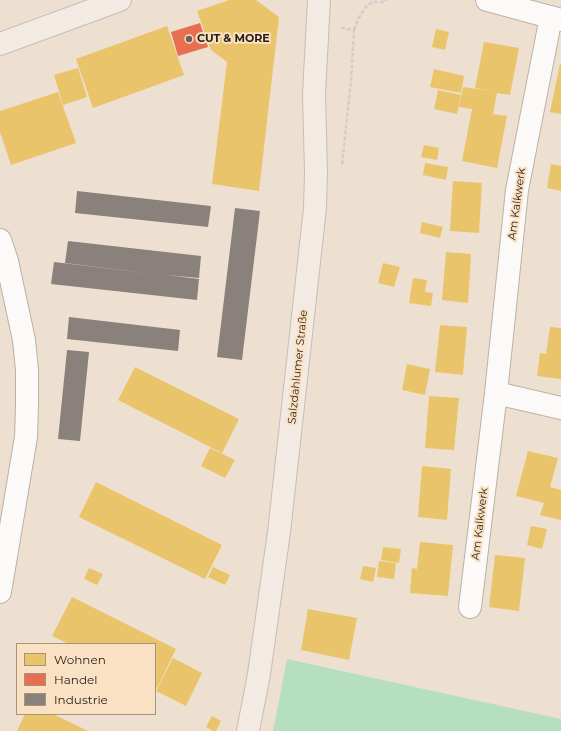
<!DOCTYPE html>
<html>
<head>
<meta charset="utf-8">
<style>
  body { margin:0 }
  #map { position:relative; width:561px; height:731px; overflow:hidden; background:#ede0d1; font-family:Montserrat,sans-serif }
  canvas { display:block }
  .legend { position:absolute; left:16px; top:643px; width:140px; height:72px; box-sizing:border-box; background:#fae1c4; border:1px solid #a5937d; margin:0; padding:5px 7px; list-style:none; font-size:12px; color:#261d12 }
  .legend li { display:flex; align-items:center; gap:8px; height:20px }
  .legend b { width:20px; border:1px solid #a5937d }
</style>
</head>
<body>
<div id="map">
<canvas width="561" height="731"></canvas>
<ul class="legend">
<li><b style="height:11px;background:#e9c46a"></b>Wohnen</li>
<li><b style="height:11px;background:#e76f51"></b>Handel</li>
<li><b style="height:11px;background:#8a817c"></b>Industrie</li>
</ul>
</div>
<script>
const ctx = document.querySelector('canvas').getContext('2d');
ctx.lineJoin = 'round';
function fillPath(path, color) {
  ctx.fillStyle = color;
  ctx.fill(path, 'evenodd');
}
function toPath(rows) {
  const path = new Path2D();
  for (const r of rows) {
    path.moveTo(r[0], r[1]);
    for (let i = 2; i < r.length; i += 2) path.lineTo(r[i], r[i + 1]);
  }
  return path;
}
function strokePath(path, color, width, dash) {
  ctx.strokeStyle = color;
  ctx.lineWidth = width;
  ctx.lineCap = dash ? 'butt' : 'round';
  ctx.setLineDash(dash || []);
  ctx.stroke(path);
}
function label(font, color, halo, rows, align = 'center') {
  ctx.font = font + ' Montserrat,sans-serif';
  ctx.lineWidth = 4;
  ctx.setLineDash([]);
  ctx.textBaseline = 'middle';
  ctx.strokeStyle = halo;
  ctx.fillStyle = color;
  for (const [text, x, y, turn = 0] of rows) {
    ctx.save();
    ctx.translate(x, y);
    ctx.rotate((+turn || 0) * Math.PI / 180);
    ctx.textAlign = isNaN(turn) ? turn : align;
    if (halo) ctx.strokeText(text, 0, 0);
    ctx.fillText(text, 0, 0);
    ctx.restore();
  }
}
const green = toPath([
  [287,659,561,719,561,731,273,731]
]);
const homes = toPath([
  [229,0,256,0,279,17,259,191,212,184,227,62,211,50,197,11],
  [167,26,184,75,93,108,76,59],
  [436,29,449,32,445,50,432,47],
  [484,42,519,48,510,95,497,93,493,114,507,116,497,168,462,161,472,109,459,107,463,87,491,91,475,88],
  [560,64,561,64,561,114,550,112],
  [78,68,87,97,63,105,54,75],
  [434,69,464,76,461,93,430,87],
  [438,90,461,95,457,114,434,109],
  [58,92,76,143,11,165,0,132,0,111],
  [424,145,439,148,437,160,421,157],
  [425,163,448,167,446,180,423,175],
  [551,164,561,166,561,191,547,188],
  [453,181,482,183,479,233,450,231],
  [422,222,443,227,440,238,420,233],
  [446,252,471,254,468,303,442,300],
  [383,263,400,267,394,287,378,283],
  [413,278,427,280,425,292,433,293,431,306,409,303],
  [440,325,467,327,463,375,435,372],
  [550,327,561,328,561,379,537,376,540,353,546,354],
  [407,364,430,369,425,395,402,390],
  [135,367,239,419,222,453,118,400],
  [429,396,459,398,454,450,425,448],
  [210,448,235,460,225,478,201,466],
  [528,451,558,458,550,487,561,490,561,520,540,515,544,503,516,496],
  [422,466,451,469,447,520,418,517],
  [96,482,222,545,205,579,79,517],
  [531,526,547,529,542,549,527,545],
  [420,542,453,545,448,596,410,593,412,568,417,569],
  [383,547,401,549,399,563,381,560],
  [495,555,525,558,519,611,489,607],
  [379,561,396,563,394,579,377,577],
  [363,566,376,568,373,582,360,579],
  [213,567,230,575,225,585,208,577],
  [89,568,103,574,97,585,84,579],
  [72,597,176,649,157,688,155,687,155,644,69,644,52,636],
  [308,609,357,618,349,660,301,650],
  [173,658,202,673,186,706,156,691],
  [25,714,53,714,88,731,17,731],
  [212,716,221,721,216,731,213,731,206,727]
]);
const shops = toPath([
  [200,23,208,47,178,56,171,32]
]);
const industry = toPath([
  [77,191,211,206,208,227,75,213],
  [235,208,260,211,242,360,217,357],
  [68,241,201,256,199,278,167,275,199,279,197,300,51,284,54,262,163,275,65,263],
  [69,317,180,330,178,351,67,339],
  [67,350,89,352,80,441,58,439]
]);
const path = toPath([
  [341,28,354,30,351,80,342,166],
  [354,30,358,19,367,5,374,2,385,2,385,0]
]);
const minor = toPath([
  [487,0,561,20],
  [551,17,517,190,496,393,561,408],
  [0,240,7,261,24,340,27,370,27,406,26,437,0,592],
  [470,607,496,393]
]);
const major = toPath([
  [0,44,120,0],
  [248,731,259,674,279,532,315,208,316,173,314,94,319,0]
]);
const markers = [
  [189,39,4,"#6c6155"]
];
const poiNames = [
  ["CUT & MORE",197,39]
];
const streetNames = [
  ["Am Kalkwerk",517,204,-82],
  ["Salzdahlumer Straße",298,367,-84],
  ["Am Kalkwerk",480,524,-83]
];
fillPath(green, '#b6dfc0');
fillPath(homes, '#e9c46a');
fillPath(shops, '#e76f51');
fillPath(industry, '#8a817c');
strokePath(minor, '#bbb1a5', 24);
strokePath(major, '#c5beb6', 24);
strokePath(path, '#d2cec9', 2.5, [4, 2]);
strokePath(minor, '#fcfaf8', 22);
strokePath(major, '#f2eae3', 22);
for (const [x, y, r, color] of markers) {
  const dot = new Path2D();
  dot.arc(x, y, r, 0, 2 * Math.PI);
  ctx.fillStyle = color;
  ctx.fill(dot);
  strokePath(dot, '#fae1c4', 1.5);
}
label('bold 11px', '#261d12', '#fae1c4', poiNames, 'left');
label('11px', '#261d12', '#fae1c4', streetNames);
</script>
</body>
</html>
